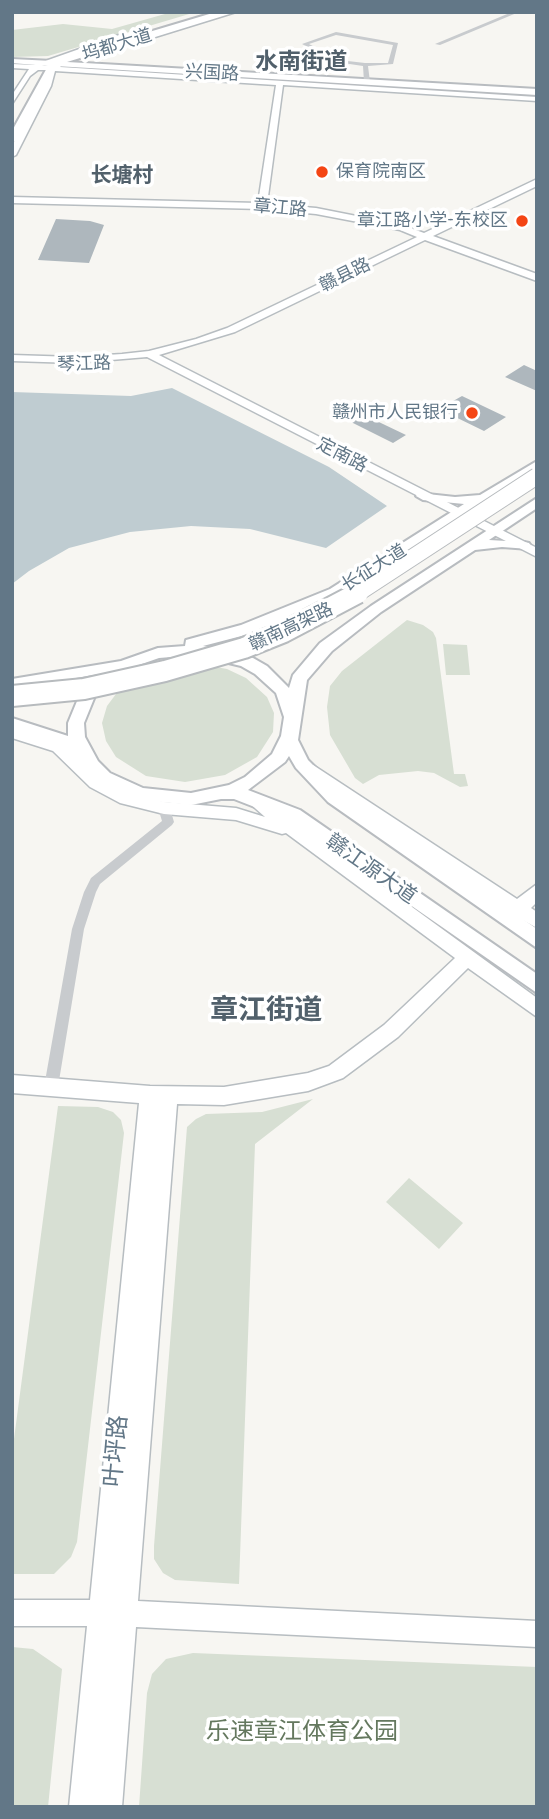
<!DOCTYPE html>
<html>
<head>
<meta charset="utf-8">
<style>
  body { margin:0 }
  #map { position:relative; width:549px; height:1819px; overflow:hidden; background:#f7f6f2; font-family:Quicksand,sans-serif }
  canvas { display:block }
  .frame { position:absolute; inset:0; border:14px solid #627787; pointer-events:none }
</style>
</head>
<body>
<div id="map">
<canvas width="549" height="1819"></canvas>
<div class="frame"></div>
</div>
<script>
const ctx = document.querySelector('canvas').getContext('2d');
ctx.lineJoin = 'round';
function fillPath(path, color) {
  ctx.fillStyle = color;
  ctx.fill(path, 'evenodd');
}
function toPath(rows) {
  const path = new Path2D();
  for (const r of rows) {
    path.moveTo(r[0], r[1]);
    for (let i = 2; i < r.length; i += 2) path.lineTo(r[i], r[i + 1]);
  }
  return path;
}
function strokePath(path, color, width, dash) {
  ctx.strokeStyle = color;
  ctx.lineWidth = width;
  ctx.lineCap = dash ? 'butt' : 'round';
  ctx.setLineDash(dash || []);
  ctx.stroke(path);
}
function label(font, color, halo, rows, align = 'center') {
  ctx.font = font + ' Quicksand,"Noto Sans SC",sans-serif';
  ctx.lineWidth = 7;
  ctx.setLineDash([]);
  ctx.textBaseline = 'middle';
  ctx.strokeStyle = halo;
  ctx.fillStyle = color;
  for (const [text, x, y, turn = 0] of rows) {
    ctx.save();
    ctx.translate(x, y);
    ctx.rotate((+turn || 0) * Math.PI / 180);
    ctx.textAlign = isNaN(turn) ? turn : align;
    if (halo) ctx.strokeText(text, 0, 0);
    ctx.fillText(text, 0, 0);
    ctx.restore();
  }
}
const green = toPath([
  [172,12,196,12,48,56,12,57,12,30,63,24,112,29],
  [407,620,423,625,433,632,436,638,454,774,465,774,468,786,460,787,434,773,418,771,379,775,363,784,355,778,330,735,327,707,330,686,342,671],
  [443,644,467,645,470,675,446,675],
  [205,665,227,669,246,678,267,697,274,713,273,732,257,757,225,775,185,782,146,776,116,757,106,741,102,723,107,706,119,690],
  [313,1099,255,1144,239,1584,175,1580,163,1573,154,1559,154,1546,187,1127,196,1119,206,1114,262,1112],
  [58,1106,98,1107,113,1112,121,1120,124,1133,77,1542,71,1557,54,1574,12,1574,12,1454],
  [409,1178,463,1223,439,1249,386,1202],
  [12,1647,33,1649,62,1669,48,1807,12,1807],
  [193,1653,537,1667,537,1807,139,1807,147,1693,152,1674,166,1659]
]);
const water = toPath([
  [172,388,329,467,387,506,326,548,250,529,191,526,130,532,69,548,29,571,12,584,12,392,131,396]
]);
const building = toPath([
  [56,219,90,221,104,225,89,263,38,260],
  [524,365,537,371,537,391,505,377],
  [462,396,506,417,484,431,439,409],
  [360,413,406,435,393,443,347,420]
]);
const street = toPath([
  [512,12,519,12,440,45,435,44,512,12],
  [336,32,398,43,393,64,368,66,370,82,367,84,364,82,363,66,336,62,302,44,336,32],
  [336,35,393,45,388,63,365,63,339,60,309,44,336,35],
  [161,794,167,798,174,822,172,825,100,884,96,892,84,929,58,1087,56,1091,51,1093,46,1091,44,1087,72,929,84,892,91,878,162,821,155,798,161,794]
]);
const secondary = toPath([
  [225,12,236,12,110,51,103,49,225,12],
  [119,35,122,39,42,66,51,66,60,61,64,63,60,67,537,97,537,101,283,85,267,204,316,208,402,225,424,233,537,179,537,186,433,236,537,274,537,281,425,240,235,332,159,355,537,548,537,557,147,357,75,363,12,361,12,355,75,357,122,354,149,351,196,339,227,328,417,237,400,230,316,214,262,209,12,203,12,197,258,203,276,85,55,71,51,86,16,155,12,157,12,146,43,86,48,70,38,70,30,76,12,104,12,95,29,69,12,68,12,64,34,65,119,35],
  [12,728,48,736,65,743,102,779,130,794,164,802,236,808,265,817,247,801,255,795,261,797,537,998,537,1017,468,968,398,1037,343,1078,308,1091,224,1105,177,1104,138,1601,537,1621,537,1647,136,1627,122,1807,69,1807,87,1626,12,1626,12,1600,90,1600,139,1103,12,1093,12,1075,150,1086,224,1087,308,1073,329,1066,384,1025,455,958,286,833,282,834,236,820,164,814,120,803,90,787,53,751,12,738,12,728],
  [313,765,517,899,537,884,537,902,531,908,537,912,537,928,512,914,307,775,305,771,307,767,313,765]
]);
const primary = toPath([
  [216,12,229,12,67,62,537,89,537,95,56,66,17,140,12,143,12,131,48,66,12,63,12,59,52,61,216,12],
  [537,461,537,471,340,595,253,633,203,646,231,651,253,658,267,666,289,688,293,675,320,643,371,606,537,498,537,508,489,540,524,542,529,543,531,546,529,549,502,547,475,550,381,612,332,651,307,680,298,740,308,760,340,792,537,929,537,948,328,802,296,768,289,756,285,762,248,790,300,810,537,974,537,993,288,820,234,799,221,799,191,805,134,799,98,781,71,751,12,730,12,718,68,736,68,723,80,694,99,674,12,689,12,679,121,661,158,648,185,646,186,640,241,625,330,589,464,504,423,500,416,496,418,493,455,497,480,495,537,461],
  [195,655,241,666,255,674,276,693,284,717,281,736,272,754,245,777,229,785,191,793,143,788,110,773,98,761,85,737,84,723,95,696,105,686,136,666,159,658,195,655]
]);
const highwayBridgeFar1 = toPath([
  [355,595,537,476]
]);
const highwayBridge = toPath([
  [12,696,84,689,165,671,244,648,284,632,358,593]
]);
const markers = [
  [322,172,7,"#f44514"],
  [522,221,7,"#f44514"],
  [472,413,7,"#f44514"]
];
const farStreetnames = [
  ["坞都大道",117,45,-17],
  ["兴国路",212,73,3],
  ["章江路",280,208,5],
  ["赣县路",345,275,-26],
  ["琴江路",84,364,-2],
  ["定南路",342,455,27],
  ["长征大道",374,568,-32],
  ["赣南高架路",291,627,-25]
];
const farPoinames = [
  ["保育院南区",336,172,"left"],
  ["章江路小学-东校区",508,221],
  ["赣州市人民银行",458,413]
];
const farQuarternames = [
  ["长塘村",122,176]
];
const streetNames = [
  ["赣江源大道",371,869,35]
];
const farDistrictnames = [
  ["水南街道",301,62]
];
const nearStreetnames = [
  ["叶坪路",116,1451,-85]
];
const nearParknames = [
  ["乐速章江体育公园",302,1732]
];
const districtNames = [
  ["章江街道",266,1011]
];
fillPath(green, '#d7dfd3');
fillPath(water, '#bfccd1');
fillPath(building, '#aeb7bd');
strokePath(secondary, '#b7bdc1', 3);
strokePath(primary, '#b8bcc0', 4);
fillPath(street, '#c8cbce');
fillPath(secondary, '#fff');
fillPath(primary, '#fff');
strokePath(highwayBridgeFar1, '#b7bbbe', 18, []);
strokePath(highwayBridge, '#b7bbbe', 24, []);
strokePath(highwayBridgeFar1, '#fff', 16);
strokePath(highwayBridge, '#fff', 20);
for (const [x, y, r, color] of markers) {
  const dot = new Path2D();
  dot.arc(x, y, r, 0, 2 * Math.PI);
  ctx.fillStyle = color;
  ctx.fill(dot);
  strokePath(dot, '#fff', 2.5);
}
label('18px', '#627787', '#fff', farStreetnames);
label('18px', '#627787', '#fff', farPoinames, 'right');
label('bold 21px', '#51606b', '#fff', farQuarternames);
label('21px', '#627787', '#fff', streetNames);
label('bold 23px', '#51606b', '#fff', farDistrictnames);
label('24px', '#627787', '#fff', nearStreetnames);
label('24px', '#64785e', '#fff', nearParknames);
label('bold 28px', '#51606b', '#fff', districtNames);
</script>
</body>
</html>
